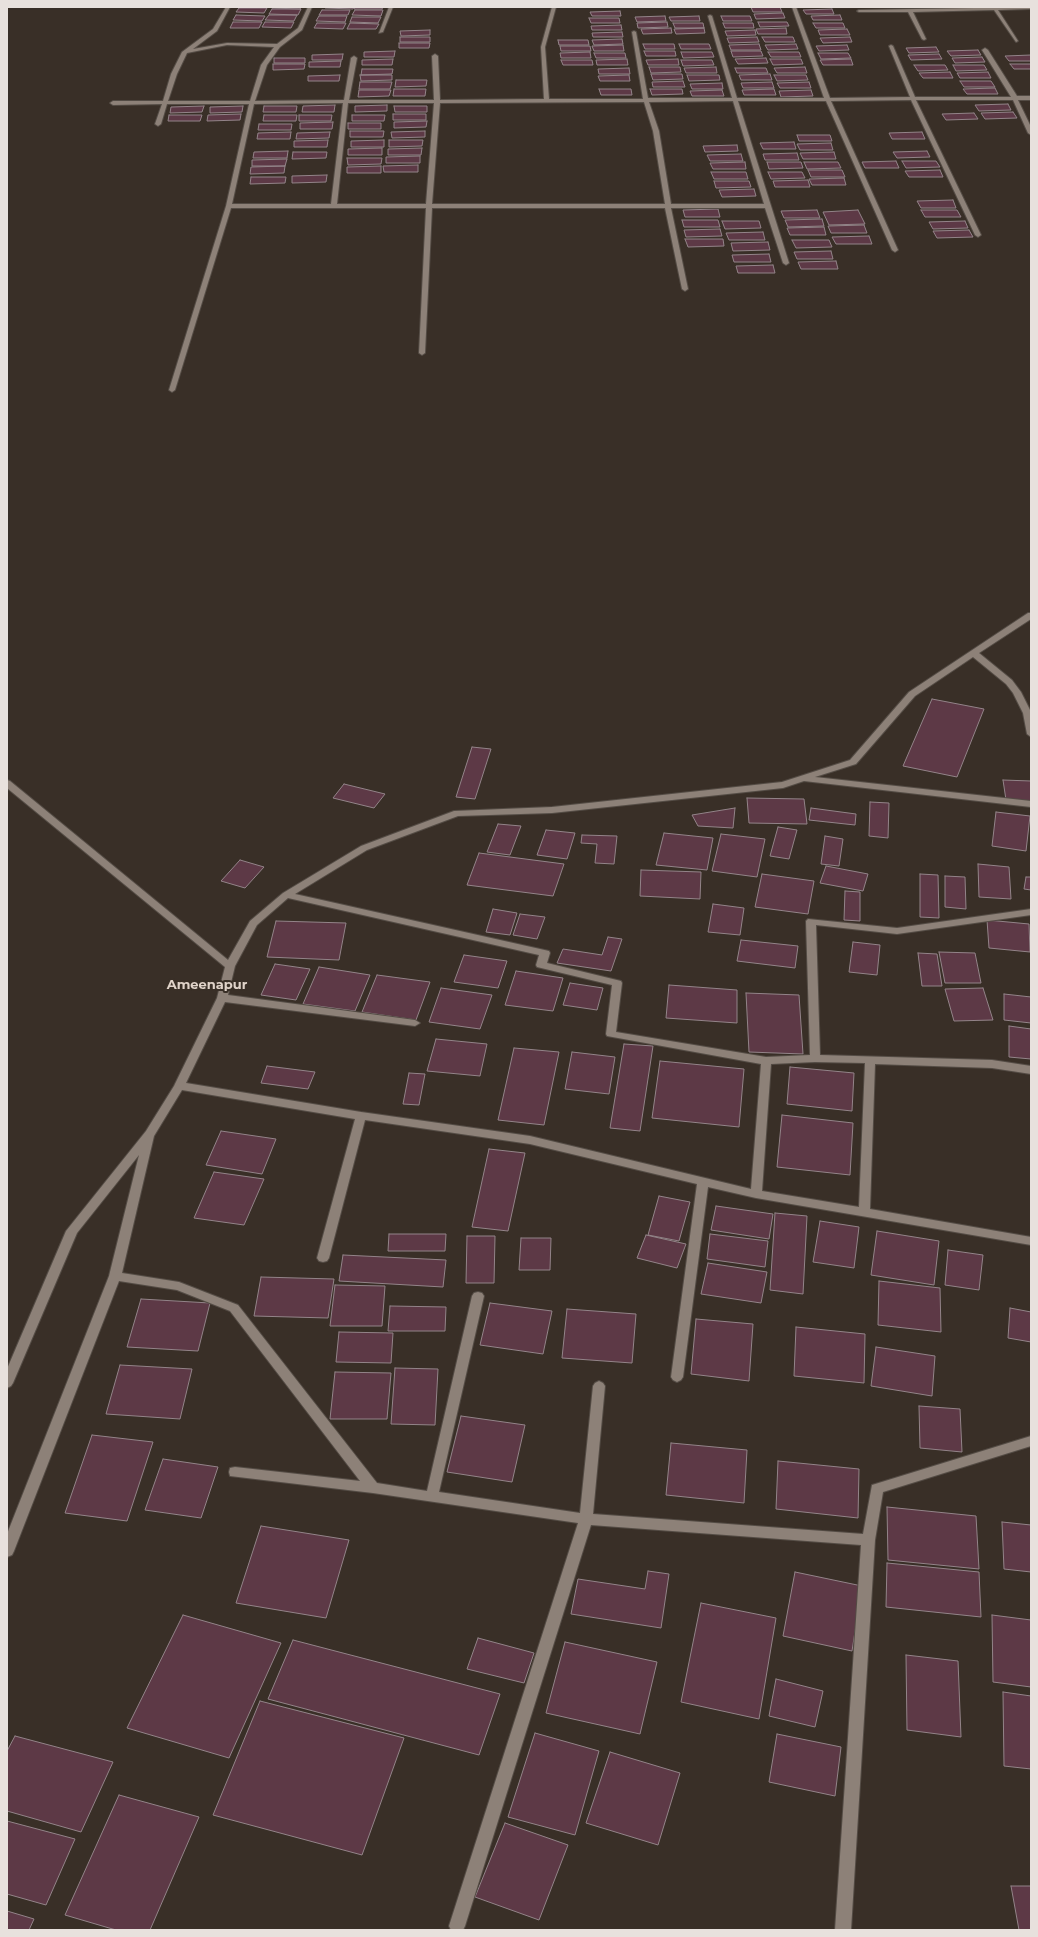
<!DOCTYPE html>
<html>
<head>
<meta charset="utf-8">
<style>
  body { margin:0 }
  #map { position:relative; width:1038px; height:1937px; overflow:hidden; background:#392f27; font-family:Montserrat,sans-serif }
  canvas { display:block }
  .frame { position:absolute; inset:0; border:8px solid #e8e1dd; pointer-events:none }
</style>
</head>
<body>
<div id="map">
<canvas width="1038" height="1937"></canvas>
<div class="frame"></div>
</div>
<script>
const ctx = document.querySelector('canvas').getContext('2d');
ctx.lineJoin = 'round';
function fillPath(path, color) {
  ctx.fillStyle = color;
  ctx.fill(path, 'evenodd');
}
function toPath(rows) {
  const path = new Path2D();
  for (const r of rows) {
    path.moveTo(r[0], r[1]);
    for (let i = 2; i < r.length; i += 2) path.lineTo(r[i], r[i + 1]);
  }
  return path;
}
function strokePath(path, color, width, dash) {
  ctx.strokeStyle = color;
  ctx.lineWidth = width;
  ctx.lineCap = dash ? 'butt' : 'round';
  ctx.setLineDash(dash || []);
  ctx.stroke(path);
}
function label(font, color, halo, rows, align = 'center') {
  ctx.font = font + ' Montserrat,sans-serif';
  ctx.lineWidth = 4;
  ctx.setLineDash([]);
  ctx.textBaseline = 'middle';
  ctx.strokeStyle = halo;
  ctx.fillStyle = color;
  for (const [text, x, y, turn = 0] of rows) {
    ctx.save();
    ctx.translate(x, y);
    ctx.rotate((+turn || 0) * Math.PI / 180);
    ctx.textAlign = isNaN(turn) ? turn : align;
    if (halo) ctx.strokeText(text, 0, 0);
    ctx.fillText(text, 0, 0);
    ctx.restore();
  }
}
const building = toPath([
  [272,7,301,7,300,9,272,8,272,7],
  [325,7,354,7,353,9,325,8,325,7],
  [355,7,383,7,382,9,354,9,355,7],
  [751,7,780,7,782,12,753,12,751,7],
  [239,8,267,8,264,13,236,12,239,8],
  [272,9,301,9,298,15,269,14,272,9],
  [832,9,834,14,806,14,803,10,832,9],
  [322,10,350,10,348,15,319,15,322,10],
  [355,10,383,10,381,16,352,15,355,10],
  [620,11,621,16,592,16,590,12,620,11],
  [783,13,785,18,756,19,754,14,783,13],
  [236,15,265,16,262,21,233,20,236,15],
  [269,15,297,15,294,21,265,20,269,15],
  [840,15,842,20,813,20,811,16,840,15],
  [319,16,347,16,345,22,316,21,319,16],
  [665,16,666,21,637,22,635,17,665,16],
  [699,16,700,21,671,21,669,17,699,16],
  [721,16,750,16,752,21,723,21,721,16],
  [352,17,381,17,378,23,350,22,352,17],
  [589,18,619,18,620,23,591,23,589,18],
  [233,22,262,22,259,28,230,28,233,22],
  [265,22,294,22,291,28,262,27,265,22],
  [667,22,668,27,638,28,637,23,667,22],
  [758,22,787,22,789,26,760,27,758,22],
  [317,23,346,23,343,29,314,28,317,23],
  [350,23,379,24,376,29,347,29,350,23],
  [673,23,703,23,704,28,675,28,673,23],
  [723,23,753,23,754,28,725,28,723,23],
  [813,23,843,23,845,28,816,28,813,23],
  [621,25,622,30,592,30,591,26,621,25],
  [671,28,672,33,643,34,641,29,671,28],
  [704,28,705,33,676,34,674,29,704,28],
  [786,28,787,34,758,34,756,29,786,28],
  [847,29,850,35,820,35,818,30,847,29],
  [430,30,430,35,401,36,400,31,430,30],
  [755,30,756,35,727,36,725,31,755,30],
  [622,32,623,37,593,37,592,33,622,32],
  [400,37,430,37,430,42,400,42,400,37],
  [757,37,759,42,729,43,727,38,757,37],
  [762,37,793,37,795,42,765,42,762,37],
  [850,37,852,42,823,43,820,38,850,37],
  [622,39,623,44,594,45,592,40,622,39],
  [558,40,588,40,589,45,559,45,558,40],
  [399,43,430,43,429,48,399,48,399,43],
  [643,44,674,44,675,49,645,49,643,44],
  [679,44,709,44,711,49,681,49,679,44],
  [759,44,761,50,731,50,729,45,759,44],
  [796,44,798,49,768,50,765,45,796,44],
  [623,45,624,51,594,51,592,46,623,45],
  [847,45,849,50,819,51,816,46,847,45],
  [560,46,590,46,591,51,561,51,560,46],
  [936,47,939,52,909,53,906,48,936,47],
  [978,50,981,55,951,56,947,51,978,50],
  [395,51,394,57,364,57,364,52,395,51],
  [644,51,675,51,676,56,646,56,644,51],
  [731,51,761,51,763,56,733,57,731,51],
  [590,52,591,58,561,58,560,53,590,52],
  [681,52,712,52,714,57,683,58,681,52],
  [768,52,799,52,801,57,771,57,768,52],
  [594,53,625,53,626,58,596,58,594,53],
  [818,53,848,53,851,58,821,59,818,53],
  [343,54,342,60,312,60,312,55,343,54],
  [939,54,942,59,911,60,908,55,939,54],
  [1031,55,1031,61,1009,61,1005,56,1031,55],
  [982,57,985,62,955,63,952,58,982,57],
  [274,58,305,58,305,63,274,63,274,58],
  [766,58,768,63,738,64,735,59,766,58],
  [393,59,392,65,362,65,362,60,393,59],
  [627,59,628,65,597,65,596,60,627,59],
  [678,59,679,65,648,65,646,60,678,59],
  [770,59,801,59,803,64,773,65,770,59],
  [851,59,853,65,823,65,820,60,851,59],
  [561,60,592,60,593,65,563,65,561,60],
  [681,60,712,60,714,65,683,66,681,60],
  [341,61,340,67,309,67,309,62,341,61],
  [273,64,305,64,304,69,273,70,273,64],
  [1010,64,1031,64,1031,69,1014,69,1010,64],
  [914,65,945,65,948,70,918,71,914,65],
  [953,65,984,65,987,70,956,71,953,65],
  [649,67,680,67,681,72,651,73,649,67],
  [716,67,717,73,686,73,684,68,716,67],
  [805,67,807,73,777,73,774,68,805,67],
  [629,68,630,74,599,74,598,69,629,68],
  [735,68,766,68,768,73,737,73,735,68],
  [362,69,393,69,392,74,361,75,362,69],
  [950,72,953,78,923,78,919,73,950,72],
  [988,72,991,78,960,78,957,73,988,72],
  [651,74,682,74,683,79,653,80,651,74],
  [770,74,772,80,741,80,739,75,770,74],
  [340,75,339,81,308,81,308,76,340,75],
  [360,75,392,75,392,80,361,81,360,75],
  [629,75,630,81,600,81,598,76,629,75],
  [687,75,719,75,720,80,689,81,687,75],
  [774,75,806,75,808,80,777,81,774,75],
  [396,80,427,80,426,86,395,87,396,80],
  [683,81,685,87,653,87,652,82,683,81],
  [960,81,991,81,995,87,964,87,960,81],
  [360,82,392,82,390,89,359,89,360,82],
  [772,82,774,88,743,88,741,83,772,82],
  [809,82,811,88,780,88,777,83,809,82],
  [722,83,723,89,692,89,690,84,722,83],
  [995,88,998,94,967,94,963,89,995,88],
  [394,89,426,89,425,96,393,96,394,89],
  [599,89,631,89,632,95,601,95,599,89],
  [650,89,682,89,683,94,652,95,650,89],
  [774,89,776,95,744,95,742,90,774,89],
  [359,90,391,90,389,96,358,97,359,90],
  [722,90,724,96,692,96,690,91,722,90],
  [811,90,813,96,781,97,779,91,811,90],
  [1008,104,1011,110,979,111,975,105,1008,104],
  [335,105,334,112,302,112,303,106,335,105],
  [387,105,387,111,355,112,355,106,387,105],
  [204,106,202,112,170,113,171,107,204,106],
  [243,106,242,112,210,113,210,107,243,106],
  [264,106,297,106,296,112,263,112,264,106],
  [394,106,427,106,427,112,395,112,394,106],
  [1013,112,1017,118,985,119,981,113,1013,112],
  [974,113,978,119,946,120,942,114,974,113],
  [241,114,240,120,207,121,208,115,241,114],
  [393,114,426,114,426,120,393,120,393,114],
  [169,115,202,115,200,121,168,121,169,115],
  [264,115,297,115,296,121,263,121,264,115],
  [299,115,332,115,331,121,299,121,299,115],
  [352,115,385,115,384,121,352,121,352,115],
  [427,121,426,127,394,128,394,122,427,121],
  [333,122,332,129,300,129,300,123,333,122],
  [348,123,381,123,381,129,348,129,348,123],
  [259,124,292,124,291,130,258,130,259,124],
  [350,131,384,131,383,137,350,137,350,131],
  [425,131,425,137,392,138,391,132,425,131],
  [291,132,290,139,257,139,258,133,291,132],
  [330,132,329,138,296,139,297,133,330,132],
  [922,132,925,139,892,139,889,133,922,132],
  [797,135,830,135,832,141,799,141,797,135],
  [328,140,327,147,294,147,294,141,328,140],
  [384,140,384,147,351,147,351,141,384,140],
  [389,140,423,140,422,146,389,147,389,140],
  [794,142,796,149,763,149,760,143,794,142],
  [831,143,833,150,800,150,797,144,831,143],
  [737,145,738,151,705,152,703,146,737,145],
  [382,148,382,155,348,155,348,149,382,148],
  [422,148,421,155,388,155,388,149,422,148],
  [288,151,287,158,253,158,254,152,288,151],
  [927,151,930,157,897,158,893,152,927,151],
  [293,152,327,152,326,158,292,159,293,152],
  [834,152,836,159,803,159,800,153,834,152],
  [797,153,799,160,765,160,763,154,797,153],
  [741,154,743,161,710,161,707,155,741,154],
  [420,156,420,163,386,163,386,157,420,156],
  [347,158,382,158,381,164,348,165,347,158],
  [287,159,285,166,252,166,252,160,287,159],
  [896,161,899,168,865,168,862,162,896,161],
  [902,161,936,161,940,167,906,168,902,161],
  [745,162,746,169,713,169,710,163,745,162],
  [767,162,801,162,803,168,769,169,767,162],
  [804,162,838,162,841,168,807,169,804,162],
  [418,165,418,172,384,172,383,166,418,165],
  [285,166,284,173,250,174,251,167,285,166],
  [381,166,381,173,347,173,347,167,381,166],
  [808,170,842,170,845,177,811,177,808,170],
  [940,170,943,177,909,177,905,171,940,170],
  [711,172,746,172,748,179,714,179,711,172],
  [768,172,802,172,805,178,771,179,768,172],
  [327,175,326,182,292,183,292,176,327,175],
  [251,177,286,177,285,183,250,184,251,177],
  [844,178,846,185,812,185,809,179,844,178],
  [808,180,810,187,775,187,773,181,808,180],
  [714,181,749,181,751,187,716,188,714,181],
  [754,189,756,196,722,197,719,190,754,189],
  [953,200,956,208,921,208,917,201,953,200],
  [718,209,720,217,685,217,683,210,718,209],
  [817,210,820,218,784,218,781,211,817,210],
  [858,210,865,224,829,225,823,212,858,210],
  [921,210,957,210,961,217,925,217,921,210],
  [822,219,824,226,788,227,785,220,822,219],
  [682,220,718,220,720,227,684,227,682,220],
  [722,221,759,221,761,228,725,229,722,221],
  [965,221,968,228,933,229,929,222,965,221],
  [864,225,867,233,831,233,828,226,864,225],
  [824,227,826,235,790,235,787,228,824,227],
  [720,229,722,236,686,237,684,230,720,229],
  [969,230,973,237,937,238,933,231,969,230],
  [763,232,765,240,729,240,726,233,763,232],
  [869,236,872,244,836,244,832,237,869,236],
  [685,239,723,239,724,246,688,247,685,239],
  [792,240,829,240,832,247,796,248,792,240],
  [768,242,770,250,733,251,731,243,768,242],
  [831,251,833,259,797,259,794,252,831,251],
  [769,254,771,262,734,262,732,255,769,254],
  [836,261,838,269,801,269,798,262,836,261],
  [773,265,775,273,738,273,736,266,773,265],
  [932,699,984,709,957,777,903,766,932,699],
  [472,747,491,749,475,799,456,797,472,747],
  [1003,780,1031,781,1031,801,1006,800,1003,780],
  [344,784,385,794,374,808,333,798,344,784],
  [747,798,804,799,807,824,749,823,747,798],
  [870,802,889,803,888,838,869,836,870,802],
  [735,808,733,828,698,826,692,815,735,808],
  [811,808,856,814,855,825,809,820,811,808],
  [996,812,1030,816,1026,851,992,846,996,812],
  [498,824,521,826,510,855,487,852,498,824],
  [778,827,797,830,789,859,770,856,778,827],
  [546,830,575,833,567,859,537,855,546,830],
  [664,833,713,838,707,870,656,865,664,833],
  [721,834,765,839,757,877,712,871,721,834],
  [582,835,617,836,614,864,595,863,597,844,581,843,582,835],
  [825,836,843,839,839,866,821,864,825,836],
  [479,853,564,864,553,896,467,885,479,853],
  [240,860,264,867,245,888,221,881,240,860],
  [978,864,1009,867,1011,899,979,897,978,864],
  [826,866,868,874,863,891,820,883,826,866],
  [641,870,701,872,700,899,640,896,641,870],
  [762,874,814,881,808,914,755,907,762,874],
  [920,874,938,875,939,918,920,917,920,874],
  [945,876,965,877,966,909,945,907,945,876],
  [1026,877,1031,877,1031,890,1024,889,1026,877],
  [845,891,860,892,860,921,844,920,845,891],
  [713,904,744,908,740,935,708,932,713,904],
  [493,909,517,913,510,935,486,932,493,909],
  [520,914,545,917,537,939,513,935,520,914],
  [987,920,1029,924,1030,952,989,948,987,920],
  [276,921,346,923,339,960,267,957,276,921],
  [608,937,622,939,611,971,557,963,563,949,602,955,608,937],
  [741,940,798,946,795,968,737,961,741,940],
  [853,942,880,945,877,975,849,972,853,942],
  [939,952,975,953,981,983,945,983,939,952],
  [918,953,937,954,942,986,922,986,918,953],
  [464,955,507,961,498,988,454,982,464,955],
  [275,964,310,969,296,1000,261,995,275,964],
  [319,967,370,975,355,1011,303,1004,319,967],
  [516,971,563,978,553,1011,505,1005,516,971],
  [377,975,430,982,416,1020,362,1012,377,975],
  [570,983,603,988,597,1010,563,1005,570,983],
  [669,985,737,990,737,1023,666,1018,669,985],
  [441,988,492,995,480,1029,429,1022,441,988],
  [983,988,993,1020,954,1021,945,989,983,988],
  [746,993,799,995,803,1054,749,1052,746,993],
  [1004,994,1031,997,1031,1023,1004,1020,1004,994],
  [1009,1026,1031,1029,1031,1059,1009,1057,1009,1026],
  [436,1039,487,1044,480,1076,427,1071,436,1039],
  [624,1044,653,1046,640,1131,610,1128,624,1044],
  [514,1048,559,1052,544,1125,498,1120,514,1048],
  [572,1052,615,1057,609,1094,565,1089,572,1052],
  [660,1061,744,1069,739,1127,652,1118,660,1061],
  [267,1066,315,1072,308,1089,261,1083,267,1066],
  [790,1067,854,1073,852,1111,787,1104,790,1067],
  [409,1073,425,1074,419,1105,403,1104,409,1073],
  [782,1115,853,1123,850,1175,777,1167,782,1115],
  [221,1131,276,1139,262,1174,206,1165,221,1131],
  [489,1149,525,1153,508,1231,472,1227,489,1149],
  [214,1172,264,1179,244,1225,194,1218,214,1172],
  [659,1196,690,1202,679,1241,648,1235,659,1196],
  [716,1206,773,1214,769,1239,711,1230,716,1206],
  [775,1213,807,1216,803,1294,770,1290,775,1213],
  [820,1221,859,1227,854,1268,813,1262,820,1221],
  [877,1231,939,1241,934,1285,871,1275,877,1231],
  [389,1234,446,1234,445,1251,388,1251,389,1234],
  [710,1234,768,1241,765,1267,707,1259,710,1234],
  [646,1235,686,1244,677,1268,637,1258,646,1235],
  [467,1236,495,1236,494,1283,466,1283,467,1236],
  [521,1238,551,1238,550,1270,519,1270,521,1238],
  [948,1250,983,1255,979,1290,945,1285,948,1250],
  [343,1255,446,1260,443,1287,339,1281,343,1255],
  [708,1263,767,1272,761,1303,701,1294,708,1263],
  [261,1277,334,1279,328,1318,254,1316,261,1277],
  [879,1281,940,1288,941,1332,878,1325,879,1281],
  [335,1285,385,1286,382,1326,330,1326,335,1285],
  [141,1299,210,1303,198,1351,127,1347,141,1299],
  [490,1303,552,1311,543,1354,480,1345,490,1303],
  [390,1306,446,1307,445,1331,388,1331,390,1306],
  [1010,1308,1031,1312,1031,1342,1008,1338,1010,1308],
  [567,1309,636,1314,632,1363,562,1358,567,1309],
  [696,1319,753,1324,749,1381,691,1374,696,1319],
  [796,1327,865,1334,864,1383,794,1376,796,1327],
  [339,1332,393,1333,391,1363,336,1362,339,1332],
  [876,1347,935,1356,932,1396,871,1386,876,1347],
  [120,1365,192,1369,180,1419,106,1414,120,1365],
  [395,1368,438,1369,435,1425,391,1424,395,1368],
  [335,1372,391,1373,387,1419,330,1419,335,1372],
  [919,1406,960,1409,962,1452,920,1448,919,1406],
  [461,1416,525,1425,512,1482,447,1472,461,1416],
  [92,1435,153,1442,127,1521,65,1513,92,1435],
  [671,1443,747,1450,744,1503,666,1495,671,1443],
  [163,1459,218,1467,201,1518,145,1510,163,1459],
  [778,1461,859,1469,858,1518,776,1509,778,1461],
  [887,1507,976,1516,979,1569,888,1560,887,1507],
  [1002,1522,1031,1525,1031,1572,1004,1569,1002,1522],
  [261,1526,349,1540,326,1618,236,1603,261,1526],
  [887,1563,979,1572,981,1617,886,1607,887,1563],
  [648,1571,669,1574,661,1628,571,1614,578,1579,645,1589,648,1571],
  [795,1572,862,1586,852,1651,783,1636,795,1572],
  [701,1603,776,1618,759,1719,681,1702,701,1603],
  [183,1615,281,1643,229,1758,127,1728,183,1615],
  [992,1615,1031,1620,1031,1687,993,1682,992,1615],
  [478,1638,534,1653,524,1683,467,1669,478,1638],
  [293,1640,500,1694,479,1755,268,1699,293,1640],
  [565,1642,657,1662,640,1734,546,1713,565,1642],
  [906,1655,958,1661,961,1737,907,1730,906,1655],
  [776,1679,823,1691,815,1727,769,1716,776,1679],
  [1003,1692,1031,1696,1031,1769,1004,1766,1003,1692],
  [260,1701,404,1738,362,1855,213,1815,260,1701],
  [535,1733,599,1751,575,1835,508,1817,535,1733],
  [777,1734,841,1747,835,1796,769,1782,777,1734],
  [15,1736,113,1762,81,1832,7,1811,7,1751,15,1736],
  [610,1752,680,1773,658,1845,586,1823,610,1752],
  [119,1795,199,1817,150,1930,116,1930,65,1915,119,1795],
  [7,1821,75,1839,46,1905,7,1894,7,1821],
  [505,1823,568,1845,539,1920,475,1897,505,1823],
  [1011,1886,1031,1886,1031,1930,1019,1930,1011,1886],
  [7,1911,34,1919,29,1930,7,1930,7,1911]
]);
const minor = toPath([
  [226,7,230,7,217,31,193,49,227,43,277,44,298,28,308,7,312,7,302,30,280,47,267,65,255,101,344,100,351,58,354,56,357,58,349,100,434,100,432,56,435,54,438,56,440,100,544,99,541,47,552,7,556,7,545,47,549,99,643,99,632,32,634,31,636,32,648,98,732,98,708,16,710,15,712,16,737,98,824,98,792,7,796,7,830,98,910,97,889,46,891,45,893,46,915,97,1011,97,982,50,985,48,988,50,1017,96,1031,96,1031,100,1018,100,1031,127,1031,135,1028,133,1013,100,916,100,981,235,978,237,975,235,911,100,831,101,898,250,895,252,892,250,826,101,738,101,789,263,786,265,783,263,765,208,671,208,688,289,685,291,682,289,665,208,432,208,425,353,422,355,419,353,426,208,231,208,175,390,172,392,169,390,226,206,249,104,167,104,161,124,158,126,155,124,162,104,113,105,110,103,113,101,163,101,171,74,182,52,213,29,226,7],
  [227,45,274,47,261,65,250,101,168,101,177,74,187,53,227,45],
  [733,101,764,204,671,204,659,131,649,102,733,101],
  [644,102,653,131,665,204,432,204,440,103,644,102],
  [343,103,331,204,232,204,254,104,343,103],
  [348,103,434,103,426,204,337,204,348,103],
  [389,7,393,7,383,32,379,33,389,7],
  [1031,7,1031,9,998,10,1018,41,1016,42,994,10,913,12,926,39,924,40,922,39,908,12,859,12,857,11,859,10,1031,7],
  [1028,613,1031,613,1031,619,979,653,1012,680,1021,692,1031,712,1031,737,1027,734,1023,713,1013,693,1006,684,973,657,915,696,856,764,815,777,1031,801,1031,807,804,781,783,788,552,813,458,816,367,850,295,894,549,951,550,953,547,963,621,981,622,983,616,1032,766,1057,810,1055,806,921,808,919,897,928,1031,909,1031,915,897,934,816,925,820,1055,992,1060,1031,1066,1031,1074,992,1068,875,1064,870,1209,1031,1237,1031,1245,756,1198,708,1187,683,1377,681,1380,677,1382,673,1380,671,1377,697,1184,530,1144,365,1120,329,1258,327,1261,323,1262,319,1261,317,1258,355,1119,182,1090,154,1136,122,1273,179,1282,238,1305,377,1483,427,1491,472,1296,474,1293,478,1292,482,1293,484,1296,439,1492,580,1513,593,1386,595,1383,599,1381,603,1383,605,1386,593,1514,863,1534,872,1485,1031,1436,1031,1446,883,1492,875,1540,851,1930,835,1930,861,1545,591,1525,465,1926,463,1930,451,1930,449,1926,578,1523,373,1493,230,1476,229,1472,230,1468,235,1467,360,1481,230,1311,177,1290,119,1281,14,1551,12,1555,7,1557,7,1534,109,1276,139,1155,77,1233,13,1383,11,1386,7,1388,7,1369,66,1231,146,1131,174,1086,217,998,225,967,7,788,7,780,10,781,228,960,250,921,283,893,361,846,454,811,552,807,782,782,850,760,909,692,1028,613],
  [288,898,539,955,536,965,537,967,612,985,606,1034,607,1036,761,1064,751,1189,530,1136,361,1112,186,1083,225,1002,415,1026,420,1023,415,1020,228,995,235,966,257,925,288,898],
  [815,1062,865,1063,859,1207,762,1191,771,1064,815,1062]
]);
const quarterNames = [
  ["Ameenapur",207,985]
];
fillPath(building, '#5d3946');
strokePath(building, '#938489', 1);
strokePath(minor, '#544c45', 2);
fillPath(minor, '#8d8178');
label('bold 13px', '#e0d3c9', '#392f27', quarterNames);
</script>
</body>
</html>
